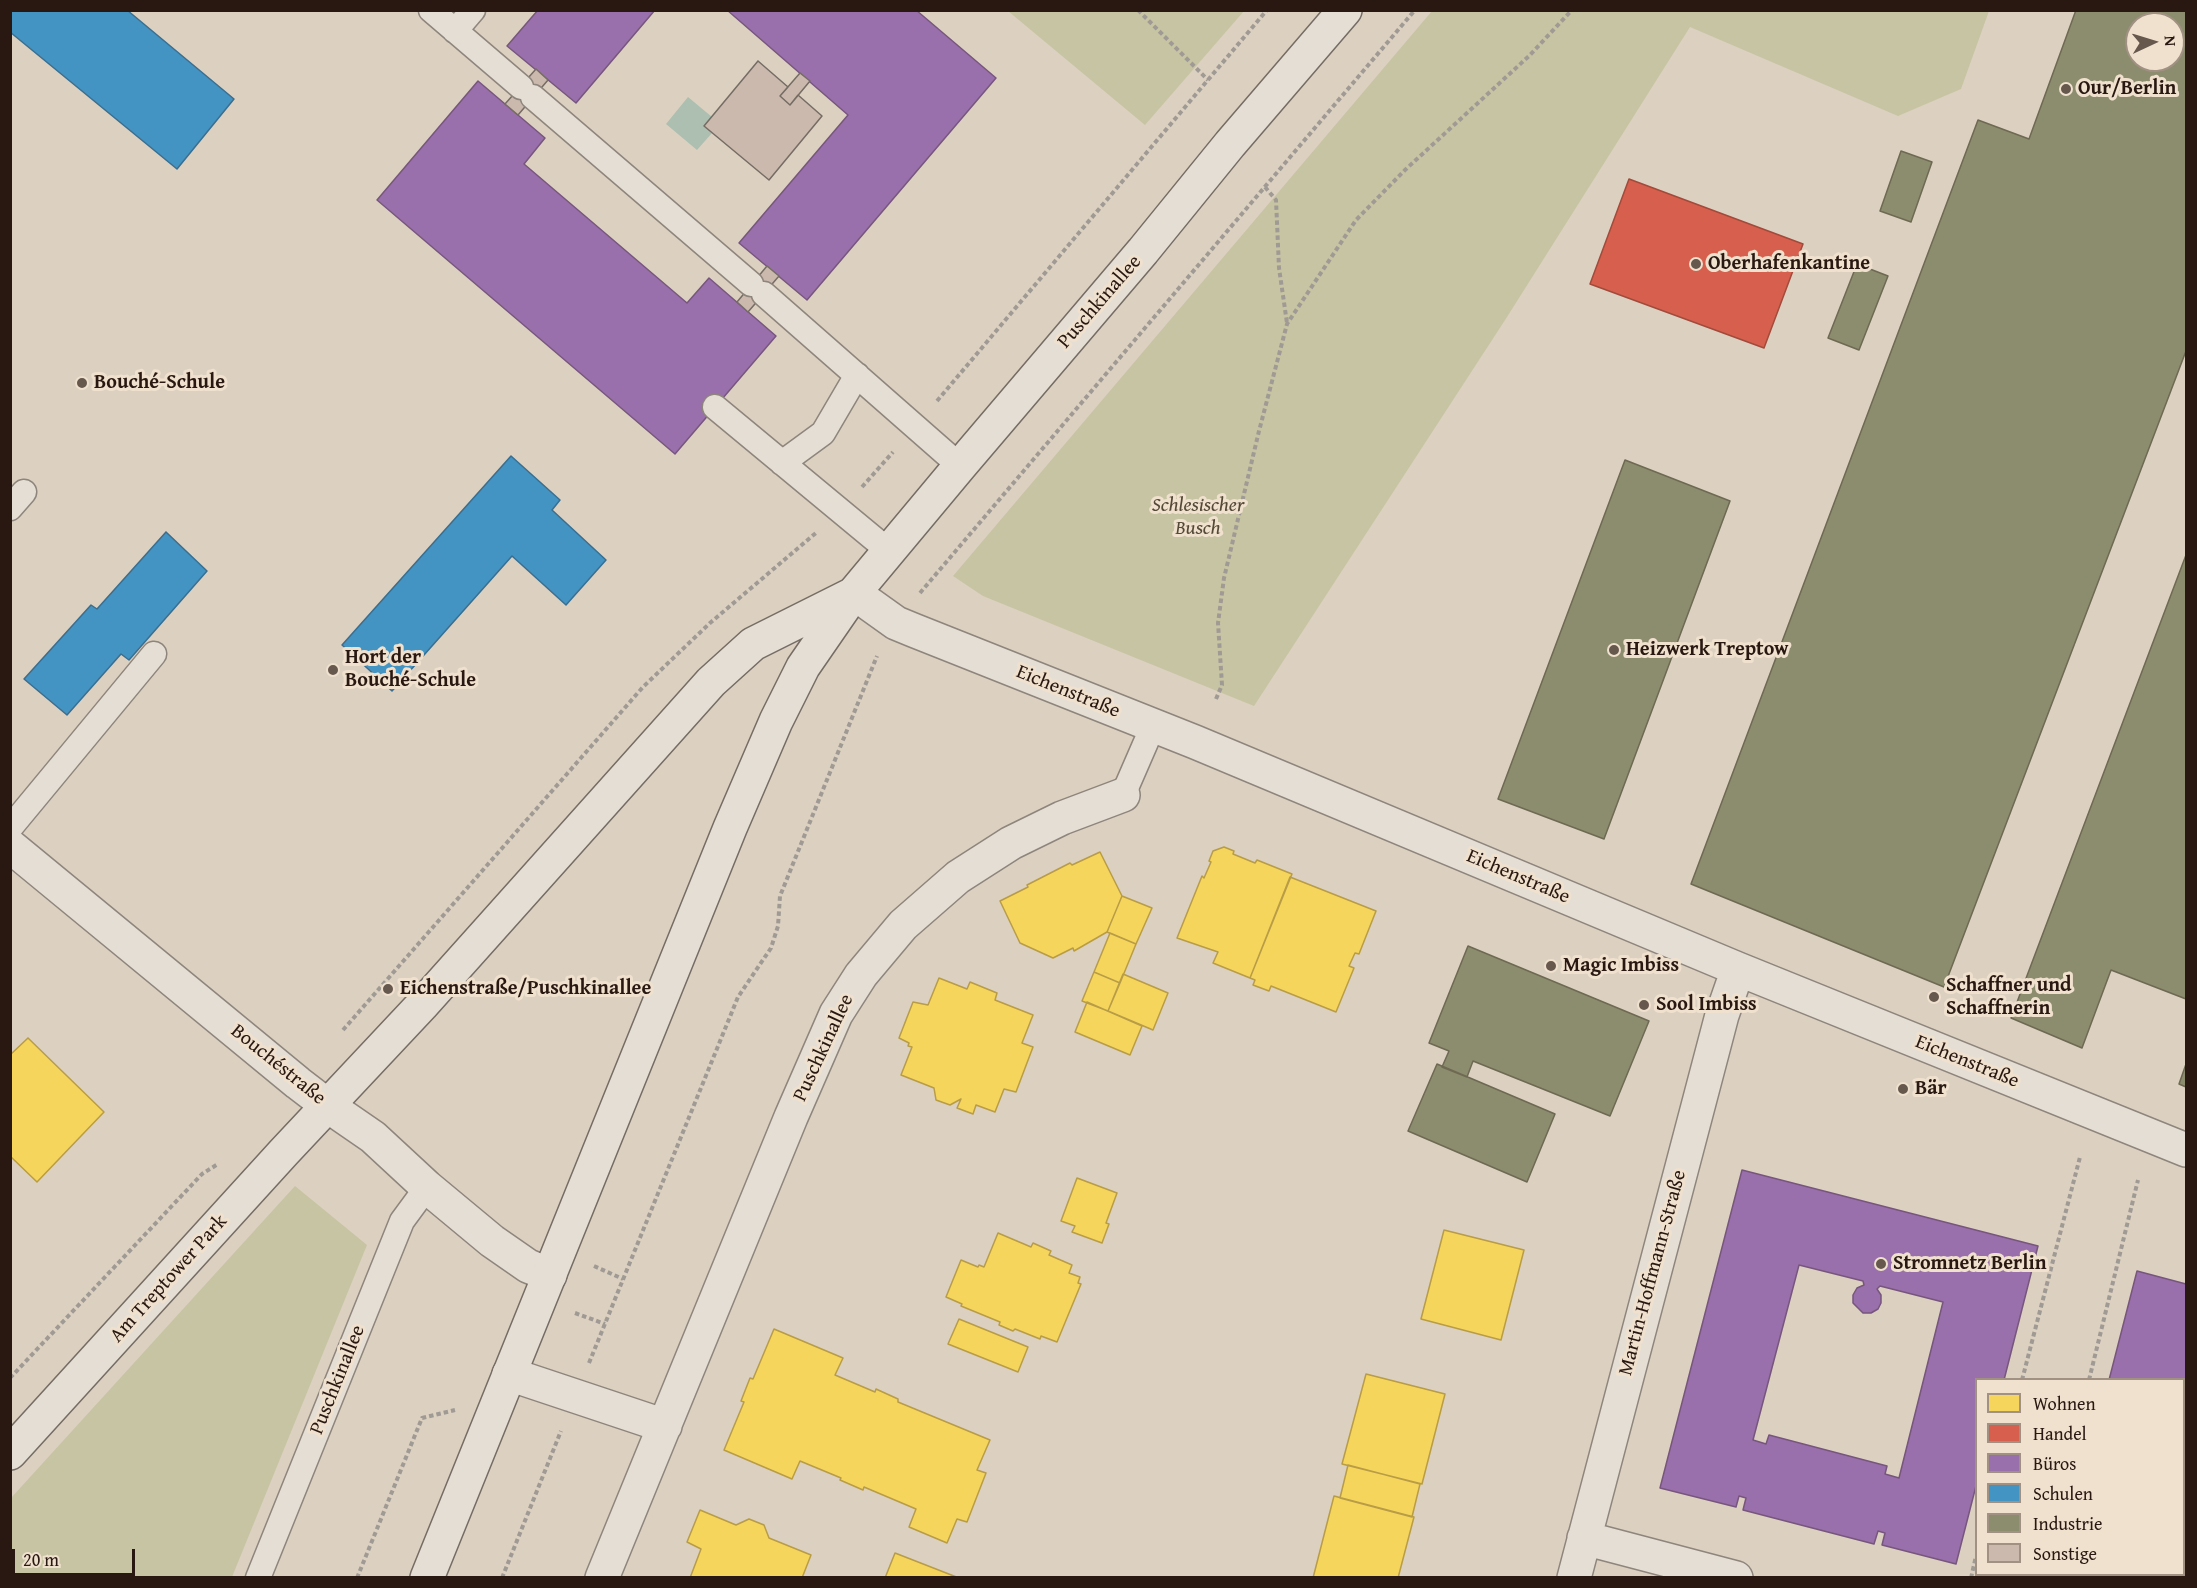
<!DOCTYPE html>
<html>
<head>
<meta charset="utf-8">
<style>
  body { margin:0 }
  #map { position:relative; width:2197px; height:1588px; overflow:hidden; background:#dcd0c0; font-family:"Gentium Book Plus",serif }
  canvas { display:block }
  .frame { position:absolute; inset:0; border:12px solid #281811; pointer-events:none }
  .legend { position:absolute; left:1975px; top:1378px; width:210px; height:198px; box-sizing:border-box; background:#f0e1ce; border:2px solid #a09182; margin:0; padding:8px 10px; list-style:none; font-size:18px; color:#281811 }
  .legend li { display:flex; align-items:center; gap:12px; height:30px }
  .legend b { width:30px; border:2px solid #a09182 }
  .north { position:absolute; left:2125px; top:12px; width:60px; height:60px; box-sizing:border-box; background:#f0e1ce; border:2px solid #a09182; border-radius:50%; rotate:86deg; font-size:16px; font-weight:700; line-height:24px; text-align:center; color:#281811 }
  .north::after { content:''; display:block; margin:auto; width:21px; height:27px; background:#67584e; clip-path:polygon(50% 0,100% 100%,50% 72%,0 100%) }
  .scale { position:absolute; left:12px; top:1549px; width:123px; height:27px; box-sizing:border-box; border:3px solid #281811; border-top:0; padding-left:8px; font-size:18px; line-height:21px; white-space:nowrap; color:#281811; -webkit-text-stroke:4px #f0e1ce; paint-order:stroke }
</style>
</head>
<body>
<div id="map">
<canvas width="2197" height="1588"></canvas>
<div class="frame"></div>
<ul class="legend">
<li><b style="height:16px;background:#f6d55c"></b>Wohnen</li>
<li><b style="height:16px;background:#d6604d"></b>Handel</li>
<li><b style="height:16px;background:#9970ab"></b>Büros</li>
<li><b style="height:16px;background:#4393c3"></b>Schulen</li>
<li><b style="height:16px;background:#8c8c6e"></b>Industrie</li>
<li><b style="height:16px;background:#cab9ac"></b>Sonstige</li>
</ul>
<div class="north">N</div>
<div class="scale">20 m</div>
</div>
<script>
const ctx = document.querySelector('canvas').getContext('2d');
ctx.lineJoin = 'round';
function fillPath(path, color) {
  ctx.fillStyle = color;
  ctx.fill(path, 'evenodd');
}
function toPath(rows) {
  const path = new Path2D();
  for (const r of rows) {
    path.moveTo(r[0], r[1]);
    for (let i = 2; i < r.length; i += 2) path.lineTo(r[i], r[i + 1]);
  }
  return path;
}
function strokePath(path, color, width, dash) {
  ctx.strokeStyle = color;
  ctx.lineWidth = width;
  ctx.lineCap = dash ? 'butt' : 'round';
  ctx.setLineDash(dash || []);
  ctx.stroke(path);
}
function label(font, color, halo, rows, align = 'center') {
  ctx.font = font + ' "Gentium Book Plus",serif';
  ctx.lineWidth = 6;
  ctx.setLineDash([]);
  ctx.textBaseline = 'middle';
  ctx.strokeStyle = halo;
  ctx.fillStyle = color;
  for (const [text, x, y, turn = 0] of rows) {
    ctx.save();
    ctx.translate(x, y);
    ctx.rotate((+turn || 0) * Math.PI / 180);
    ctx.textAlign = isNaN(turn) ? turn : align;
    if (halo) ctx.strokeText(text, 0, 0);
    ctx.fillText(text, 0, 0);
    ctx.restore();
  }
}
const green = toPath([
  [1008,11,1244,11,1145,125],
  [1432,11,1989,11,1961,89,1898,116,1690,27,1507,317,1254,706,983,596,953,576],
  [295,1186,367,1245,232,1577,11,1577,11,1498]
]);
const water = toPath([
  [688,97,712,117,704,126,712,133,697,150,666,124]
]);
const homes = toPath([
  [1224,847,1234,851,1233,854,1255,863,1257,860,1292,874,1250,978,1213,963,1218,952,1177,938,1202,876,1204,878,1211,862,1209,861,1213,851,1224,847],
  [1100,852,1122,896,1107,932,1074,951,1073,948,1053,958,1020,943,1000,901,1028,887,1027,885,1070,863,1072,865,1100,852],
  [1290,877,1376,911,1359,954,1355,953,1349,966,1354,968,1336,1012,1271,986,1269,991,1253,985,1255,980,1250,978,1290,877],
  [1122,896,1152,908,1136,944,1107,932,1122,896],
  [1110,933,1136,944,1120,983,1094,972,1110,933],
  [1094,972,1120,983,1108,1011,1082,1001,1094,972],
  [1123,974,1168,993,1153,1030,1108,1011,1123,974],
  [939,978,967,989,970,982,997,993,995,1000,1033,1015,1022,1043,1033,1047,1016,1092,1004,1089,995,1112,976,1105,973,1114,957,1108,961,1099,950,1105,936,1100,934,1088,901,1075,912,1047,908,1046,909,1043,899,1038,913,1002,928,1005,939,978],
  [1087,1002,1142,1026,1130,1055,1075,1032,1087,1002],
  [28,1038,104,1112,37,1182,10,1156,10,1055,28,1038],
  [1077,1178,1117,1193,1106,1223,1109,1224,1102,1243,1072,1232,1075,1226,1061,1221,1077,1178],
  [1444,1230,1524,1250,1501,1340,1421,1319,1444,1230],
  [998,1233,1031,1247,1033,1243,1051,1251,1049,1255,1072,1265,1069,1273,1080,1277,1078,1283,1081,1284,1057,1342,1041,1336,1040,1339,1015,1329,1013,1331,999,1325,1000,1322,961,1306,962,1304,946,1297,961,1260,978,1267,979,1265,984,1267,998,1233],
  [959,1319,1028,1347,1018,1372,948,1344,959,1319],
  [774,1329,843,1358,835,1375,875,1392,876,1389,898,1399,898,1402,990,1440,977,1470,986,1473,967,1522,957,1519,947,1543,909,1527,916,1509,864,1487,863,1490,840,1480,841,1478,800,1461,792,1479,724,1450,744,1402,741,1401,750,1378,753,1379,774,1329],
  [1366,1374,1445,1394,1422,1484,1342,1464,1366,1374],
  [1348,1465,1420,1484,1412,1517,1340,1498,1348,1465],
  [1334,1496,1414,1517,1398,1578,1313,1578,1334,1496],
  [700,1510,736,1525,749,1519,764,1525,769,1538,811,1555,802,1578,690,1578,701,1549,687,1542,700,1510],
  [895,1553,959,1578,885,1578,895,1553]
]);
const shops = toPath([
  [1629,179,1803,244,1764,348,1590,284,1629,179]
]);
const offices = toPath([
  [538,10,655,10,576,103,507,46,538,10],
  [727,10,916,10,996,78,807,300,739,243,848,115,727,10],
  [478,81,545,138,524,164,687,303,709,278,776,336,675,454,377,200,478,81],
  [1742,1170,2038,1246,2004,1380,1976,1380,1976,1486,1956,1564,1882,1545,1885,1533,1878,1531,1874,1544,1743,1510,1746,1498,1739,1496,1736,1507,1660,1488,1742,1170],
  [1799,1265,1863,1281,1864,1285,1857,1288,1853,1295,1853,1303,1863,1313,1871,1313,1878,1309,1881,1303,1881,1295,1877,1289,1880,1286,1943,1302,1899,1478,1885,1474,1887,1466,1769,1435,1766,1444,1753,1440,1799,1265],
  [2137,1271,2186,1284,2186,1392,2184,1403,2184,1380,2109,1380,2137,1271],
  [2184,1541,2186,1542,2186,1578,2058,1578,2058,1574,2184,1574,2184,1541]
]);
const schools = toPath([
  [10,10,127,10,234,99,177,169,10,32,10,10],
  [511,456,560,500,552,510,606,560,566,605,512,556,392,691,342,645,511,456],
  [166,532,207,571,129,660,121,654,67,715,24,679,91,605,97,609,166,532]
]);
const industry = toPath([
  [2076,10,2186,10,2186,351,1944,987,1691,884,1978,120,2029,139,2076,10],
  [2137,24,2173,24,2173,60,2137,60,2137,24],
  [1901,151,1932,162,1911,222,1880,211,1901,151],
  [1857,264,1888,276,1859,350,1828,338,1857,264],
  [1625,460,1730,501,1604,839,1498,799,1625,460],
  [2186,555,2186,999,2111,970,2082,1048,2011,1018,2186,555],
  [1468,946,1649,1021,1610,1116,1473,1061,1467,1077,1442,1067,1449,1051,1429,1043,1468,946],
  [1437,1064,1555,1114,1527,1182,1408,1131,1437,1064],
  [2186,1064,2186,1087,2179,1084,2186,1064]
]);
const building = toPath([
  [758,61,788,87,780,96,790,105,798,95,822,116,769,180,704,126,758,61],
  [536,69,548,80,518,115,505,104,536,69],
  [800,73,810,81,790,105,780,96,800,73],
  [767,266,779,276,748,312,737,302,767,266]
]);
const path = toPath([
  [1138,10,1208,80],
  [1265,187,1276,200,1279,268,1287,323],
  [937,401,1267,10],
  [862,487,893,452],
  [920,593,1415,10],
  [1216,699,1222,685,1218,623,1224,578,1259,431,1287,324,1356,220,1405,170,1529,56,1572,10],
  [343,1030,643,687,710,623,817,532],
  [594,1266,623,1279],
  [575,1313,605,1324],
  [589,1363,738,997,771,948,778,926,780,896,877,656],
  [10,1378,202,1174,218,1164],
  [2022,1380,2080,1157],
  [2089,1380,2138,1180],
  [357,1578,422,1418,455,1410],
  [502,1578,561,1431],
  [1971,1578,1976,1556],
  [2041,1578,2042,1574]
]);
const lane = toPath([
  [431,10,521,87],
  [455,31,473,10],
  [533,97,751,284],
  [764,294,960,466],
  [715,407,890,552],
  [782,463,823,433,857,375],
  [10,508,24,492],
  [1123,795,1153,726],
  [10,828,154,654],
  [258,1578,402,1221,427,1187]
]);
const street = toPath([
  [854,593,896,623,913,630,1195,742,1738,969,2186,1150],
  [10,846,298,1083,328,1106,373,1137,427,1187,492,1241,528,1266,550,1275],
  [509,1374,665,1426],
  [1584,1538,1736,1578],
  [602,1578,791,1117,836,1014,861,975,903,925,958,877,1011,843,1062,818,1123,795],
  [1574,1578,1722,1015,1738,969]
]);
const secondary = toPath([
  [10,1453,284,1152,422,1005,711,682,753,644,853,594],
  [427,1578,730,828,776,721,803,667,854,593,960,466,1143,251,1230,144,1345,10]
]);
const markers = [
  [2066,89,6,"#67584e"],
  [1696,264,6,"#67584e"],
  [82,383,6,"#67584e"],
  [1614,650,6,"#67584e"],
  [333,670,6,"#67584e"],
  [1551,966,6,"#67584e"],
  [388,989,6,"#67584e"],
  [1934,997,6,"#67584e"],
  [1644,1005,6,"#67584e"],
  [1903,1089,6,"#67584e"],
  [1881,1264,6,"#67584e"]
];
const poiNames = [
  ["Our/Berlin",2078,89],
  ["Oberhafenkantine",1708,264],
  ["Bouché-Schule",94,383],
  ["Heizwerk Treptow",1626,650],
  ["Hort der",345,658],
  ["Bouché-Schule",345,681],
  ["Magic Imbiss",1563,966],
  ["Schaffner und",1946,986],
  ["Schaffnerin",1946,1009],
  ["Eichenstraße/Puschkinallee",400,989],
  ["Sool Imbiss",1656,1005],
  ["Bär",1915,1089],
  ["Stromnetz Berlin",1893,1264]
];
const streetNames = [
  ["Puschkinallee",1100,302,-49],
  ["Eichenstraße",1068,692,22],
  ["Eichenstraße",1518,877,23],
  ["Puschkinallee",824,1048,-65],
  ["Eichenstraße",1967,1062,22],
  ["Bouchéstraße",278,1065,39],
  ["Martin-Hoffmann-Straße",1653,1273,-75],
  ["Am Treptower Park",169,1279,-48],
  ["Puschkinallee",338,1380,-68]
];
const parkNames = [
  ["Schlesischer",1198,506],
  ["Busch",1198,529]
];
fillPath(green, '#c7c4a3');
fillPath(water, '#acbfb0');
fillPath(homes, '#f6d55c');
strokePath(homes, '#b89c46', 1.5);
fillPath(shops, '#d6604d');
strokePath(shops, '#a24a3b', 1.5);
fillPath(offices, '#9970ab');
strokePath(offices, '#77567d', 1.5);
fillPath(schools, '#4393c3');
strokePath(schools, '#3b6e8e', 1.5);
fillPath(industry, '#8c8c6e');
strokePath(industry, '#6e6952', 1.5);
fillPath(building, '#cab9ac');
strokePath(building, '#756c64', 1.5);
strokePath(lane, '#8e857c', 27);
strokePath(street, '#8e857c', 36);
strokePath(secondary, '#756c64', 36);
strokePath(path, '#a09a94', 4, [4.5, 3]);
strokePath(lane, '#e4ded5', 24);
strokePath(street, '#e4ded5', 33);
strokePath(secondary, '#e4ded5', 33);
for (const [x, y, r, color] of markers) {
  const dot = new Path2D();
  dot.arc(x, y, r, 0, 2 * Math.PI);
  ctx.fillStyle = color;
  ctx.fill(dot);
  strokePath(dot, '#f0e1ce', 2);
}
label('bold 20px', '#281811', '#f0e1ce', poiNames, 'left');
label('20px', '#281811', '#f0e1ce', streetNames);
label('italic 20px', '#534936', '#f0e1ce', parkNames);
</script>
</body>
</html>
